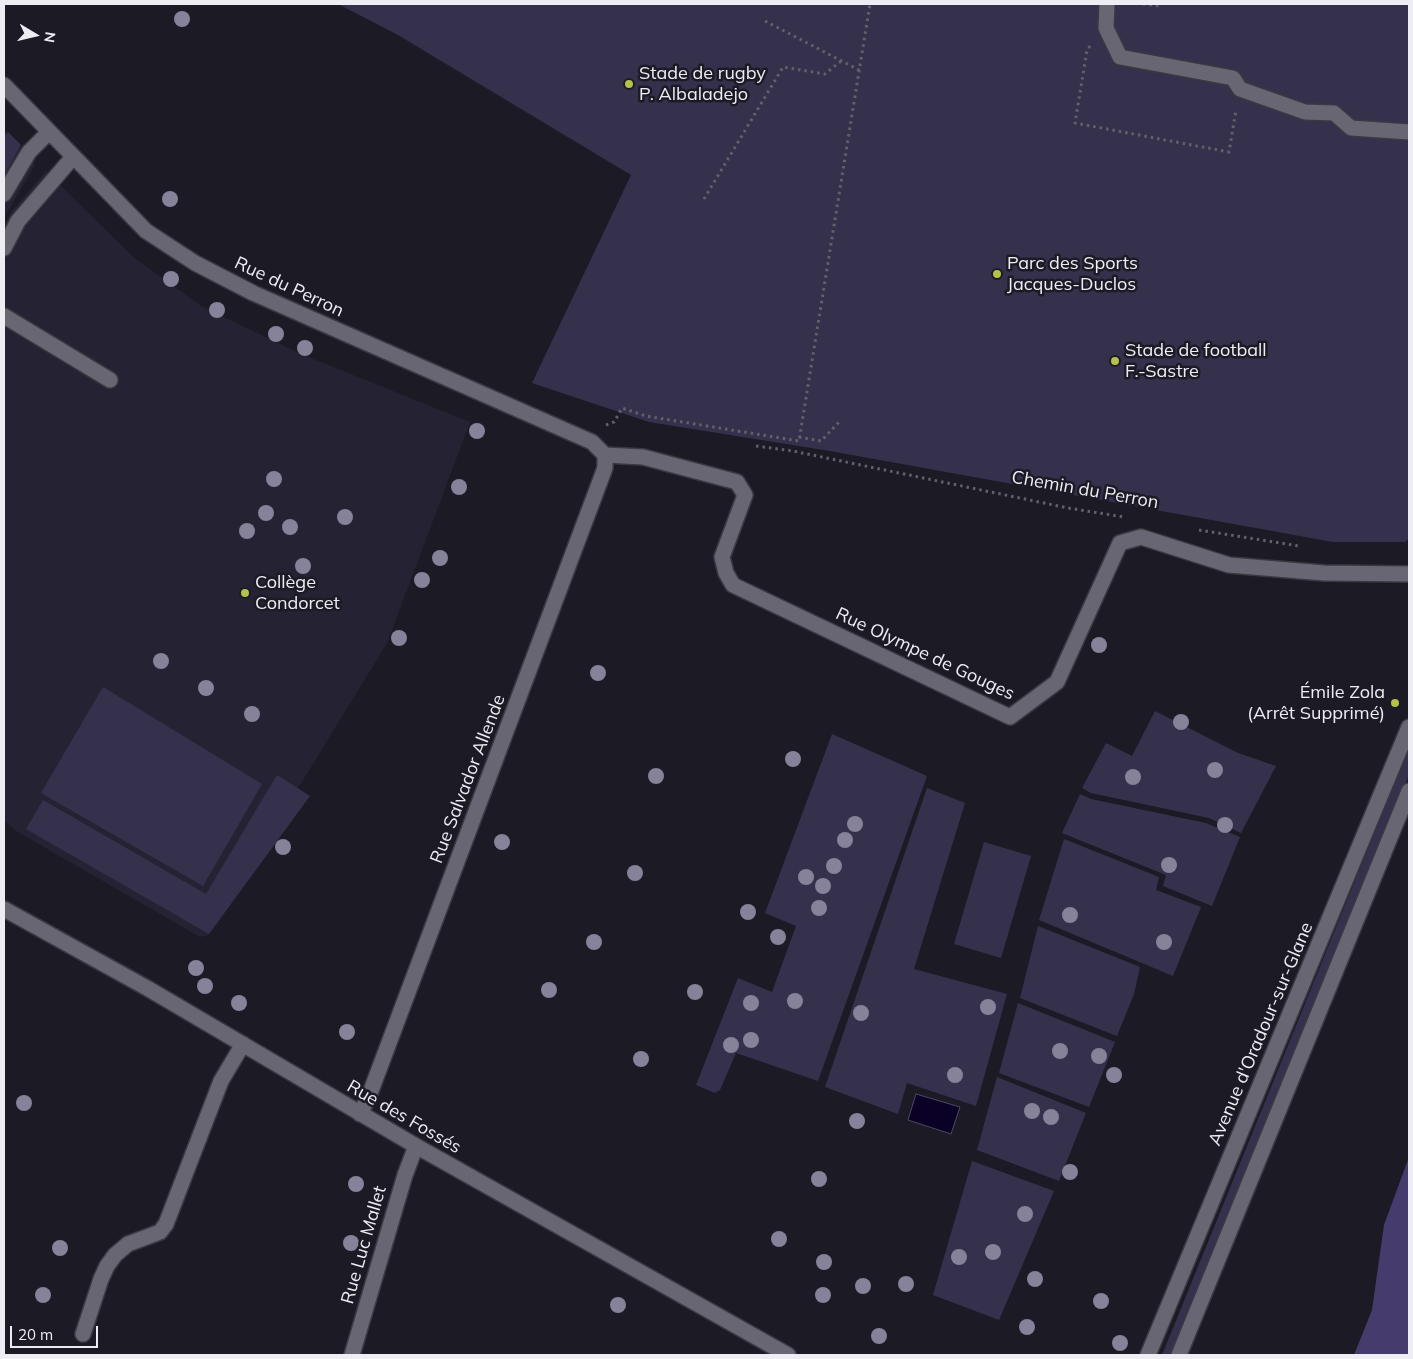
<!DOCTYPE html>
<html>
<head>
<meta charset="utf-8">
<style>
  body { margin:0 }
  #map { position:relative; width:1413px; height:1359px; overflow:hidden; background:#1c1b25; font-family:Mulish,sans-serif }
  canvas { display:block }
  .frame { position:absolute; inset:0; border:5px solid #eeedf4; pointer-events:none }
  .north { position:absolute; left:10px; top:10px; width:50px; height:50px; -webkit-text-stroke:4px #1c1b25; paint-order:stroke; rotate:99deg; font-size:14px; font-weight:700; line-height:20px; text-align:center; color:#eeedf4 }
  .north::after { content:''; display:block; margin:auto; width:18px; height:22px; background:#eeedf4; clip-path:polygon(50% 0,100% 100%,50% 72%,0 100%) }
  .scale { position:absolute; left:10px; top:1326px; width:88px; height:22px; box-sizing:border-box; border:2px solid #eeedf4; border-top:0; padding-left:6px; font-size:15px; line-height:18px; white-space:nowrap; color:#eeedf4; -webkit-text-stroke:4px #1c1b25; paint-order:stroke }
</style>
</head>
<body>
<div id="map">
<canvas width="1413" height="1359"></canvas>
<div class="frame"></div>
<div class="north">N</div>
<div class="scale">20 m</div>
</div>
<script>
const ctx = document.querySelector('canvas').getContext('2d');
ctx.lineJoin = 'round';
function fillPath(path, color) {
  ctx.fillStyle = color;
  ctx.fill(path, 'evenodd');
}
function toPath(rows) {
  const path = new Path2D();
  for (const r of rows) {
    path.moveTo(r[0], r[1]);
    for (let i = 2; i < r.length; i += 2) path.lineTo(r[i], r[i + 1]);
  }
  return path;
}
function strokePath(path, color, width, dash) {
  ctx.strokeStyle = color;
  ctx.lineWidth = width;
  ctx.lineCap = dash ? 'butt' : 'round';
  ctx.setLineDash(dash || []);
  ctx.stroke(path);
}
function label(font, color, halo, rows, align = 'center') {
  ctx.font = font + ' Mulish,sans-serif';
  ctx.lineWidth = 5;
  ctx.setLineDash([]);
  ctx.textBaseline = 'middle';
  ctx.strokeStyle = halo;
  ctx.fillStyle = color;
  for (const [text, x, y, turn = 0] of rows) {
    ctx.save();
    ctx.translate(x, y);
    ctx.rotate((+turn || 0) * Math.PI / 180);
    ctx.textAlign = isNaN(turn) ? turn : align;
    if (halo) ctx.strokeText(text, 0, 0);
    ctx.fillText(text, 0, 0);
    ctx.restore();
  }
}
const built = toPath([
  [4,130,35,165,4,218],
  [46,171,132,256,201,306,301,354,470,422,387,643,208,935,200,937,18,832,4,821,4,225,12,211]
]);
const green = toPath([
  [338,4,1409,4,1409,539,1405,542,1333,542,830,451,649,422,532,383,631,175,398,35],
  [8,132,21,145,4,175,4,136],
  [103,687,262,784,203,886,41,793],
  [1155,711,1238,753,1276,766,1241,833,1209,818,1091,793,1082,788,1106,743,1132,756],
  [832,734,927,776,818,1081,736,1053,720,1090,715,1093,696,1085,738,978,772,992,796,926,765,913],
  [1409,748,1409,775,1171,1355,1162,1355],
  [277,775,310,796,209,934,26,829,43,800,206,894],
  [927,788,965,803,914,969,1007,994,976,1106,907,1083,898,1114,825,1087],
  [1080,794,1091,799,1206,823,1240,837,1212,906,1163,886,1166,875,1062,833],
  [1064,839,1159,877,1156,890,1201,907,1173,976,1039,920],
  [984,842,1031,856,1001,958,954,944],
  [1038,926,1140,967,1134,994,1117,1036,1020,998],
  [1018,1003,1115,1042,1089,1107,999,1073],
  [997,1077,1086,1113,1059,1181,977,1150],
  [972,1161,1054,1191,999,1320,933,1295]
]);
const forest = toPath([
  [1409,1157,1409,1355,1354,1355,1372,1310,1384,1225]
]);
const water = toPath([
  [916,1094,960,1107,951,1134,908,1120,916,1094]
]);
const path = toPath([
  [1143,4,1160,6,1158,4],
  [765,21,859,70],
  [1090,46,1087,50,1075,123,1229,152,1236,110],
  [704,199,783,67,825,74,841,61],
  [606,425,614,422,622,408,646,416,799,441,870,4],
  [799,437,821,441,840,421],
  [756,446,793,451,1068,508,1124,517],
  [1199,530,1299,546]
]);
const minor = toPath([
  [1107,4,1106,28,1120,57,1233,78,1240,89,1305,112,1334,113,1351,128,1409,132],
  [4,85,146,231,195,263,253,293,592,442,605,455],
  [4,194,29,152,49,132],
  [4,248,18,221,73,157],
  [4,316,110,380],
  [605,455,643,457,737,482,745,495,722,557,726,573,733,585,1010,717,1057,682,1120,543,1141,537,1229,565,1324,573,1409,574],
  [4,909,147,988,416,1146,788,1355],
  [360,1114,369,1096,605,468,605,455],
  [83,1334,101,1279,107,1266,115,1255,128,1244,160,1232,166,1224,221,1081,243,1044],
  [352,1355,405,1175,416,1146],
  [1148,1355,1409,727],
  [1179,1355,1409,791]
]);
const trees = [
  [182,19],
  [170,199],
  [171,279],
  [217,310],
  [276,334],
  [305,348],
  [477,431],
  [274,479],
  [459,487],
  [266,513],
  [345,517],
  [290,527],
  [247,531],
  [440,558],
  [303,566],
  [422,580],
  [399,638],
  [1099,645],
  [161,661],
  [598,673],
  [206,688],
  [252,714],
  [1181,722],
  [793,759],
  [1215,770],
  [656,776],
  [1133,777],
  [855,824],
  [1225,825],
  [845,840],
  [502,842],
  [283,847],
  [1169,865],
  [834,866],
  [635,873],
  [806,877],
  [823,886],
  [819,908],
  [748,912],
  [1070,915],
  [778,937],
  [594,942],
  [1164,942],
  [196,968],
  [205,986],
  [549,990],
  [695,992],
  [795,1001],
  [239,1003],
  [751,1003],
  [988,1007],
  [861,1013],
  [347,1032],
  [751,1040],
  [731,1045],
  [1060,1051],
  [1099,1056],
  [641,1059],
  [955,1075],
  [1114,1075],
  [24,1103],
  [1032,1111],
  [1051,1117],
  [857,1121],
  [1070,1172],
  [819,1179],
  [356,1184],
  [1025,1214],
  [779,1239],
  [351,1243],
  [60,1248],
  [993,1252],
  [959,1257],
  [824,1262],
  [1035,1279],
  [906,1284],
  [863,1286],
  [43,1295],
  [823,1295],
  [1101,1301],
  [618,1305],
  [1027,1327],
  [879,1336],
  [1120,1343]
];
const markers = [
  [629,84,5,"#b4c24a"],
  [997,274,5,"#b4c24a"],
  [1115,361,5,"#b4c24a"],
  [245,593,5,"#b4c24a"],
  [1395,703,5,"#b4c24a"]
];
const poiNames = [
  ["Stade de rugby",639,74],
  ["P. Albaladejo",639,95],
  ["Parc des Sports",1007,264],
  ["Jacques-Duclos",1007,285],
  ["Stade de football",1125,351],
  ["F.-Sastre",1125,372],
  ["Collège",255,583],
  ["Condorcet",255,604],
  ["Émile Zola",1385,693,"right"],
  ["(Arrêt Supprimé)",1385,714,"right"]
];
const streetNames = [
  ["Rue du Perron",289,287,25],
  ["Chemin du Perron",1085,490,10],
  ["Rue Olympe de Gouges",925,654,25],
  ["Rue Salvador Allende",468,779,-69],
  ["Avenue d'Oradour-sur-Glane",1261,1034,-67],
  ["Rue des Fossés",404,1117,30],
  ["Rue Luc Mallet",364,1245,-74]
];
fillPath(built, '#252333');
fillPath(green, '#35314d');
fillPath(forest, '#453c6d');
fillPath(water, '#0b0026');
strokePath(water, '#4f4764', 1);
strokePath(minor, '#3a3941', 18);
strokePath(path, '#62616a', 3, [2.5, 4]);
strokePath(minor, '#676672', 15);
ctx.fillStyle = '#858299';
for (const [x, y] of trees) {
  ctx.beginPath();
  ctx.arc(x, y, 8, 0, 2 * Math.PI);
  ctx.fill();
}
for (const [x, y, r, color] of markers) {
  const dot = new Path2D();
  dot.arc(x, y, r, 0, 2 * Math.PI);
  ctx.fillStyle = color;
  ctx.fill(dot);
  strokePath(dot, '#1c1b25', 2);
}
label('18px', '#eeedf4', '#1c1b25', poiNames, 'left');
label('18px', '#eeedf4', '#1c1b25', streetNames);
</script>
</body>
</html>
